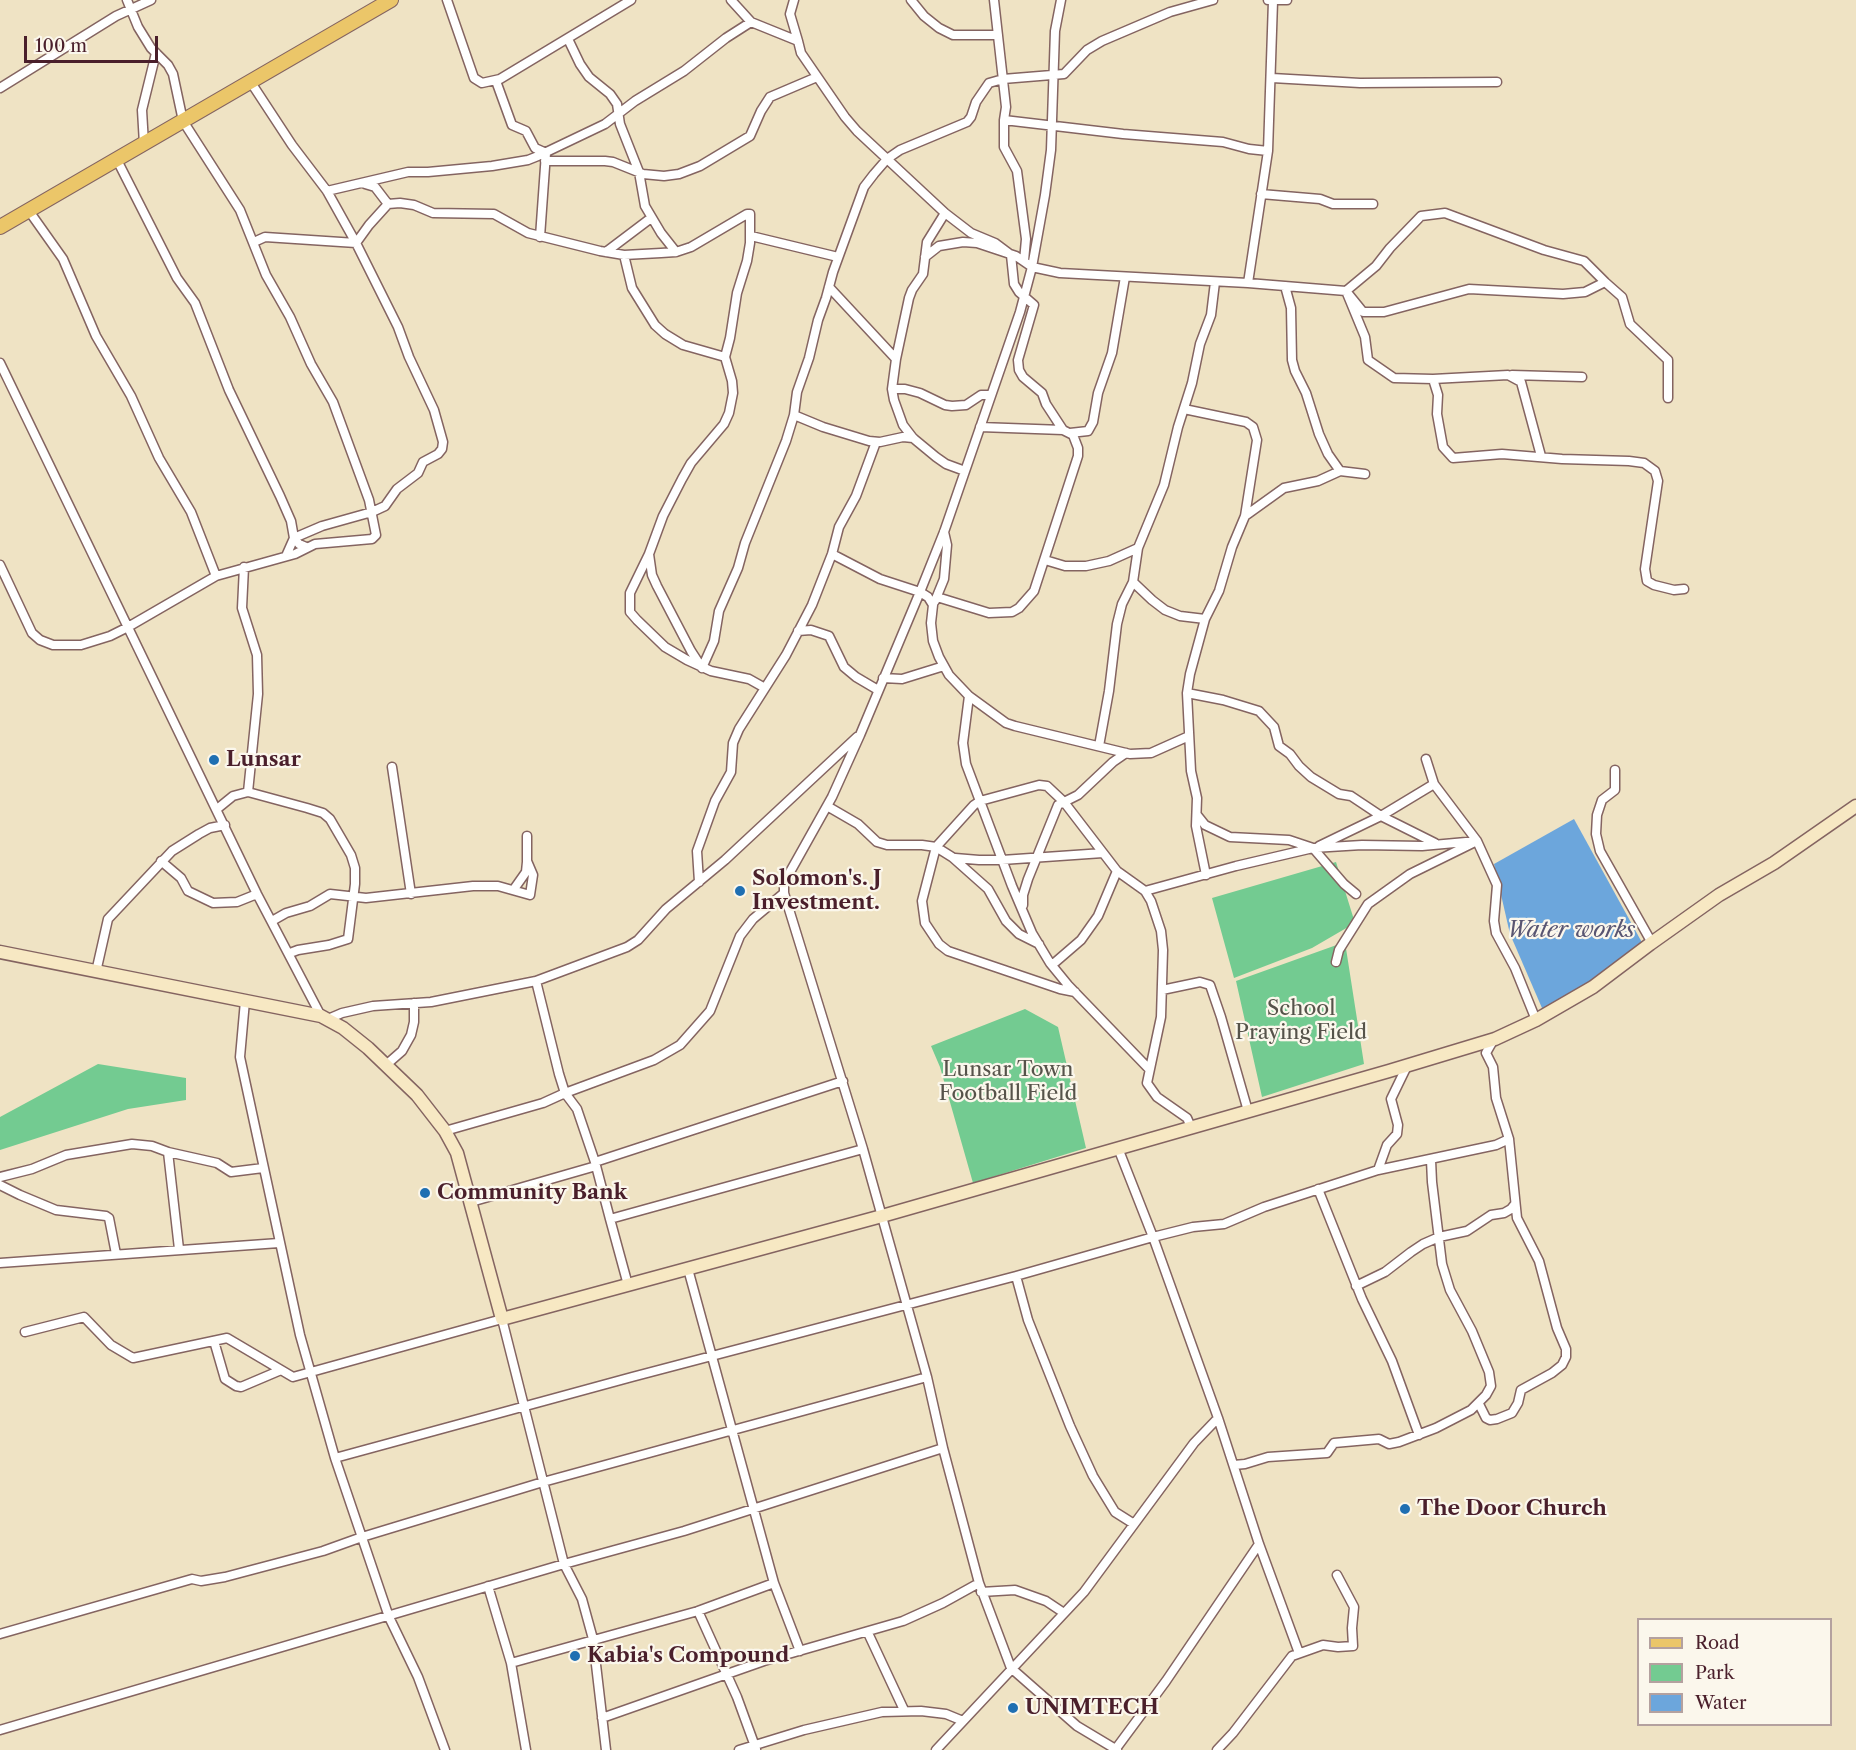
<!DOCTYPE html>
<html>
<head>
<meta charset="utf-8">
<style>
  body { margin:0 }
  #map { position:relative; width:1856px; height:1750px; overflow:hidden; background:#efe3c4; font-family:"Libre Caslon Text",serif }
  canvas { display:block }
  .legend { position:absolute; left:1637px; top:1618px; width:195px; height:108px; box-sizing:border-box; background:#fbf7ec; border:2px solid #b4a19f; margin:0; padding:8px 10px; list-style:none; font-size:18px; color:#4a1f2b }
  .legend li { display:flex; align-items:center; gap:12px; height:30px }
  .legend b { width:30px; border:2px solid #b4a19f }
  .scale { position:absolute; left:24px; top:36px; width:134px; height:27px; box-sizing:border-box; border:3px solid #4a1f2b; border-top:0; padding-left:8px; font-size:18px; line-height:21px; white-space:nowrap; color:#4a1f2b; -webkit-text-stroke:4px #fbf7ec; paint-order:stroke }
</style>
</head>
<body>
<div id="map">
<canvas width="1856" height="1750"></canvas>
<ul class="legend">
<li><b style="height:8px;background:#ebc669"></b>Road</li>
<li><b style="height:16px;background:#73cb91"></b>Park</li>
<li><b style="height:16px;background:#6ca6dc"></b>Water</li>
</ul>
<div class="scale">100 m</div>
</div>
<script>
const ctx = document.querySelector('canvas').getContext('2d');
ctx.lineJoin = 'round';
function fillPath(path, color) {
  ctx.fillStyle = color;
  ctx.fill(path, 'evenodd');
}
function toPath(rows) {
  const path = new Path2D();
  for (const r of rows) {
    path.moveTo(r[0], r[1]);
    for (let i = 2; i < r.length; i += 2) path.lineTo(r[i], r[i + 1]);
  }
  return path;
}
function strokePath(path, color, width, dash) {
  ctx.strokeStyle = color;
  ctx.lineWidth = width;
  ctx.lineCap = dash ? 'butt' : 'round';
  ctx.setLineDash(dash || []);
  ctx.stroke(path);
}
function label(font, color, halo, rows, align = 'center') {
  ctx.font = font + ' "Libre Caslon Text",serif';
  ctx.lineWidth = 4.5;
  ctx.setLineDash([]);
  ctx.textBaseline = 'middle';
  ctx.strokeStyle = halo;
  ctx.fillStyle = color;
  for (const [text, x, y, turn = 0] of rows) {
    ctx.save();
    ctx.translate(x, y);
    ctx.rotate((+turn || 0) * Math.PI / 180);
    ctx.textAlign = isNaN(turn) ? turn : align;
    if (halo) ctx.strokeText(text, 0, 0);
    ctx.fillText(text, 0, 0);
    ctx.restore();
  }
}
const green = toPath([
  [1336,862,1355,923,1312,948,1234,978,1212,898],
  [1345,942,1364,1064,1262,1097,1236,981],
  [1025,1009,1058,1027,1086,1148,973,1183,940,1067,931,1046],
  [98,1064,186,1078,186,1100,128,1109,0,1150,0,1117]
]);
const water = toPath([
  [1574,819,1645,948,1545,1015,1510,934,1494,864]
]);
const street = toPath([
  [447,0,474,78,482,83,500,79,631,0],
  [731,0,751,22,798,41,801,53,845,117,857,131,945,213,971,233,995,243,1011,255,1014,284,1019,292,1034,305,1018,360,1019,370,1023,377,1042,393,1046,404,1063,430],
  [794,0,790,14,798,41],
  [911,0,924,16,939,28,953,35,998,35],
  [994,0,1006,107,1004,120,1004,147,1017,171,1026,239,1024,261],
  [1268,0,1287,0],
  [568,39,580,64,589,77,610,94,617,104,620,124,639,172,645,206,661,233,676,252],
  [1272,78,1360,83,1497,82],
  [250,81,292,145,327,191,356,243,398,327,409,357,434,410,443,442,442,449,438,454,423,462,418,473,397,489,385,506,372,512,322,526,294,538,299,544,306,547],
  [496,81,512,125,526,131,535,148,546,153,540,237],
  [0,88,116,16,151,0],
  [1004,120,1123,134,1223,142,1249,149,1268,151],
  [144,144,142,110,156,53],
  [117,160,177,278,195,303,229,390,280,496,291,521,294,538,286,556],
  [545,161,605,161,613,162,643,174,664,176,679,174,700,166,750,136,761,111,770,97,817,77],
  [365,184,375,187,388,204],
  [327,191,408,172,428,172,492,166,528,160,538,156,605,124,635,101,684,71,726,38,751,22],
  [1261,194,1320,199,1333,204,1373,204],
  [29,211,63,259,96,336,131,396,159,458,191,512,216,576],
  [751,236,838,257],
  [254,242,265,237,356,243,369,225,388,204,400,203,414,205,433,213,494,214,528,233,600,251,624,255,661,253,676,252,691,247,747,214,750,214,750,243,747,261,737,293,730,338,725,357,732,381,733,393,729,413,724,424,691,463,682,479,663,516,649,554,652,575,657,586,691,651,702,668],
  [606,252,651,218],
  [624,255,632,288,655,325,665,334,683,345,725,357],
  [925,257,939,246,963,242,977,243,1016,256,1032,267,1060,273,1248,283,1346,291,1376,266,1390,248,1421,216,1445,213,1544,250,1584,261,1605,282],
  [1248,283,1268,151,1273,1],
  [1285,286,1291,308,1292,360,1295,371,1306,393,1319,434,1328,454,1340,471,1365,474],
  [829,287,896,359,892,389,894,400,903,425,913,438,936,457,946,464,965,471],
  [896,359,909,298,912,290,923,274,927,242,945,213],
  [0,363,257,894,321,1016],
  [1512,375,1582,377],
  [1433,379,1508,375,1521,382,1541,456],
  [892,389,905,389,920,393,945,405,952,406,966,405,981,395,990,395],
  [1668,398,1668,360,1630,324,1622,297,1605,282,1585,292,1563,294,1469,289,1384,312,1363,312,1346,291,1365,337,1368,360,1394,378,1433,379,1438,395,1437,414,1443,447,1453,458,1502,454,1562,459,1629,461,1644,463,1655,471,1658,481,1645,569,1647,581,1654,585,1674,590,1684,589],
  [1184,409,1246,422,1253,427,1257,440,1245,516,1232,547,1219,591,1205,619,1190,674,1187,693,1191,771,1197,798,1196,826,1206,875],
  [794,415,823,427,869,441,880,442,903,437,913,438],
  [1070,433,1088,431,1093,422,1098,393,1112,353,1125,277],
  [1245,516,1284,488,1318,481,1340,471],
  [649,554,630,593,630,612,637,620,665,647,687,660,711,671,749,679,765,688],
  [832,554,880,579,920,592,928,597,933,605,931,623,933,641,939,657,949,675,969,696,1006,723,1015,726,1130,754,1151,753,1189,736],
  [1045,560,1065,566,1086,566,1109,561,1138,548],
  [0,565,32,633,40,640,53,645,81,645,110,636,128,627,216,576,295,554,315,544,372,539,376,535,369,500,333,402,311,364,290,317,266,275,240,210,183,121,173,74,168,65,151,48,138,27,127,0],
  [244,567,242,608,257,655,258,694,248,792],
  [1133,582,1152,600,1165,610,1180,616,1205,619],
  [937,597,989,613,1012,612,1019,608,1034,591,1078,456,1078,448,1073,435,1063,430,980,427],
  [935,601,944,579,947,545,944,532],
  [798,631,811,630,829,636,844,667,856,677,878,690],
  [702,668,714,641,719,611,738,568,745,543,786,441,794,415,797,392,809,358,818,320,826,298,833,272,864,187,874,174,887,159,900,150,967,122,971,117,976,102,989,83,1003,79,1064,74,1087,50,1102,41,1170,12,1213,0],
  [883,678,902,679,944,666],
  [1187,693,1223,700,1259,711,1274,727,1279,746,1290,754,1299,766,1311,777,1339,794,1351,796,1381,816,1435,843],
  [969,696,963,743,966,764,1012,886,1032,933,1050,963,1068,985,1149,1069],
  [1099,746,1109,691,1117,624,1122,604,1133,582,1138,548,1164,485,1178,427,1192,383,1200,344,1211,315,1215,282],
  [392,767,411,894],
  [1615,770,1615,790,1602,800,1597,815,1596,834,1600,851,1652,943],
  [827,806,858,824,877,842,887,845,922,845,936,847,952,857,988,889,1006,921,1019,934,1039,944],
  [217,809,233,796,248,792,307,808,323,813,330,819,351,855,355,868,355,884,348,939,329,945,298,950,290,953],
  [1197,815,1205,825,1230,837,1289,840,1313,848,1344,884,1356,894],
  [1319,846,1381,816,1434,784],
  [955,858,979,860,1002,860,1103,853],
  [161,861,181,878,188,891,213,903,237,902,257,894],
  [699,882,697,851,715,801,731,772,733,743,739,729,786,655,812,605,832,554,839,527,856,496,876,442],
  [514,889,526,872,527,862],
  [1145,891,1236,866,1313,848,1362,845,1422,846,1477,841,1497,885,1494,921,1496,933,1515,968,1536,1020],
  [784,893,753,919,740,936,710,1011,680,1045,654,1060,565,1093,577,1109,595,1162,610,1219,863,1149],
  [1023,905,1023,895,1028,879,1058,805,1078,795,1113,762,1126,753],
  [272,921,286,913,310,906,330,894,366,898,473,886,498,886,530,895,533,875,527,861,527,836],
  [1336,962,1339,950,1368,904,1410,874,1477,841,1434,784,1426,759],
  [1052,965,1081,940,1098,916,1117,871],
  [96,972,108,919,172,851,199,834,210,828,225,825],
  [1162,990,1200,982,1210,985,1221,1017,1248,1111],
  [1075,992,1060,989,948,951,939,944,925,923,922,901,936,847,974,805,980,801,1039,785,1047,786,1064,802,1117,871,1145,891,1151,901,1161,931,1163,950,1161,1017,1147,1083,1157,1097,1187,1118,1191,1127],
  [245,1001,240,1057,300,1335,335,1458,389,1617,418,1677,445,1750],
  [328,1019,342,1013,373,1006,431,1002,536,981,627,947,638,940,666,909,725,860,857,737],
  [386,1065,402,1051,411,1035,414,1022,414,1003],
  [445,1131,543,1103,565,1093,559,1074,536,981],
  [168,1152,217,1163,231,1172,263,1168],
  [595,1162,843,1081],
  [1378,1170,1387,1145,1397,1134,1398,1125,1391,1099,1407,1066],
  [0,1177,32,1169,66,1155,132,1144,152,1146,168,1152,179,1249],
  [0,1185,20,1195,56,1210,106,1216,109,1218,116,1254],
  [1318,1189,1362,1299,1392,1361,1419,1435],
  [471,1202,596,1166],
  [610,1219,628,1285],
  [0,1263,279,1243],
  [688,1269,774,1583,800,1651],
  [1016,1276,1028,1320,1070,1426,1093,1476,1115,1512,1134,1524],
  [1356,1286,1385,1272,1411,1252,1423,1244,1439,1237,1467,1231,1491,1215,1504,1213,1511,1209,1515,1204],
  [25,1332,84,1317,111,1345,133,1358,227,1338,293,1377,502,1319,564,1564,582,1599,593,1639,606,1750],
  [214,1341,225,1379,236,1386,241,1387,281,1370],
  [1479,1404,1486,1418,1490,1420,1497,1419,1512,1413,1518,1403,1521,1390,1552,1373,1562,1365,1566,1357,1566,1349,1557,1328,1539,1261,1517,1218,1509,1139],
  [1218,1418,1259,1544,1299,1653],
  [943,1448,927,1377,863,1149,784,893,784,883,790,872,832,797,860,735,920,592,944,532,1020,312,1032,267,1045,195,1051,150,1055,31,1061,0],
  [335,1458,632,1377,1016,1276,1153,1237,1193,1227,1224,1224,1264,1207,1378,1170,1496,1145,1509,1139,1496,1098,1493,1067,1486,1053,1494,1039],
  [1234,1465,1245,1464,1268,1457,1327,1453,1334,1443,1379,1439,1389,1444,1399,1442,1436,1428,1471,1410,1486,1395,1491,1386,1489,1372,1472,1331,1450,1290,1442,1264,1432,1182,1431,1160],
  [979,1583,1011,1668,1077,1726,1117,1750],
  [488,1586,511,1663,526,1750],
  [981,1592,1015,1590,1046,1601,1064,1613],
  [698,1611,737,1697,756,1749],
  [868,1633,904,1710],
  [0,1634,192,1579,201,1581,225,1577,323,1551,362,1537,543,1482,927,1377],
  [511,1663,698,1611,774,1583],
  [0,1730,564,1564,684,1531,943,1448,979,1583,943,1603,903,1621,764,1661,602,1718],
  [739,1750,804,1730,882,1712,921,1711,946,1714,963,1721],
  [936,1750,1084,1592,1194,1443,1218,1418,1153,1237,1118,1148],
  [1115,1750,1166,1681,1259,1544],
  [1217,1750,1233,1733,1292,1656,1323,1645,1338,1647,1353,1646,1352,1628,1354,1607,1337,1575]
]);
const secondary = toPath([
  [0,952,321,1016,343,1028,368,1048,417,1095,445,1131,457,1153,502,1319,882,1216,1389,1071,1495,1039,1536,1020,1593,987,1650,944,1719,895,1774,863,1856,806]
]);
const primary = toPath([
  [0,227,391,0]
]);
const markers = [
  [214,760,6,"#1f6fb2"],
  [740,891,6,"#1f6fb2"],
  [425,1193,6,"#1f6fb2"],
  [1405,1509,6,"#1f6fb2"],
  [575,1656,6,"#1f6fb2"],
  [1013,1708,6,"#1f6fb2"]
];
const poiNames = [
  ["Lunsar",226,760],
  ["Solomon's. J",752,879],
  ["Investment.",752,903],
  ["Community Bank",437,1193],
  ["The Door Church",1417,1509],
  ["Kabia's Compound",587,1656],
  ["UNIMTECH",1025,1708]
];
const parkNames = [
  ["School",1301,1009],
  ["Praying Field",1301,1033],
  ["Lunsar Town",1008,1070],
  ["Football Field",1008,1094]
];
const waterNames = [
  ["Water works",1571,931]
];
fillPath(green, '#73cb91');
fillPath(water, '#6ca6dc');
strokePath(street, '#846461', 11);
strokePath(secondary, '#846461', 15);
strokePath(primary, '#846461', 16);
strokePath(street, '#fff', 8);
strokePath(secondary, '#f7e8c3', 12);
strokePath(primary, '#ebc669', 14);
for (const [x, y, r, color] of markers) {
  const dot = new Path2D();
  dot.arc(x, y, r, 0, 2 * Math.PI);
  ctx.fillStyle = color;
  ctx.fill(dot);
  strokePath(dot, '#fbf7ec', 2);
}
label('bold 21px', '#4a1f2b', '#fbf7ec', poiNames, 'left');
label('21px', '#56534a', '#fbf7ec', parkNames);
label('italic 22px', '#585572', '#fbf7ec', waterNames);
</script>
</body>
</html>
